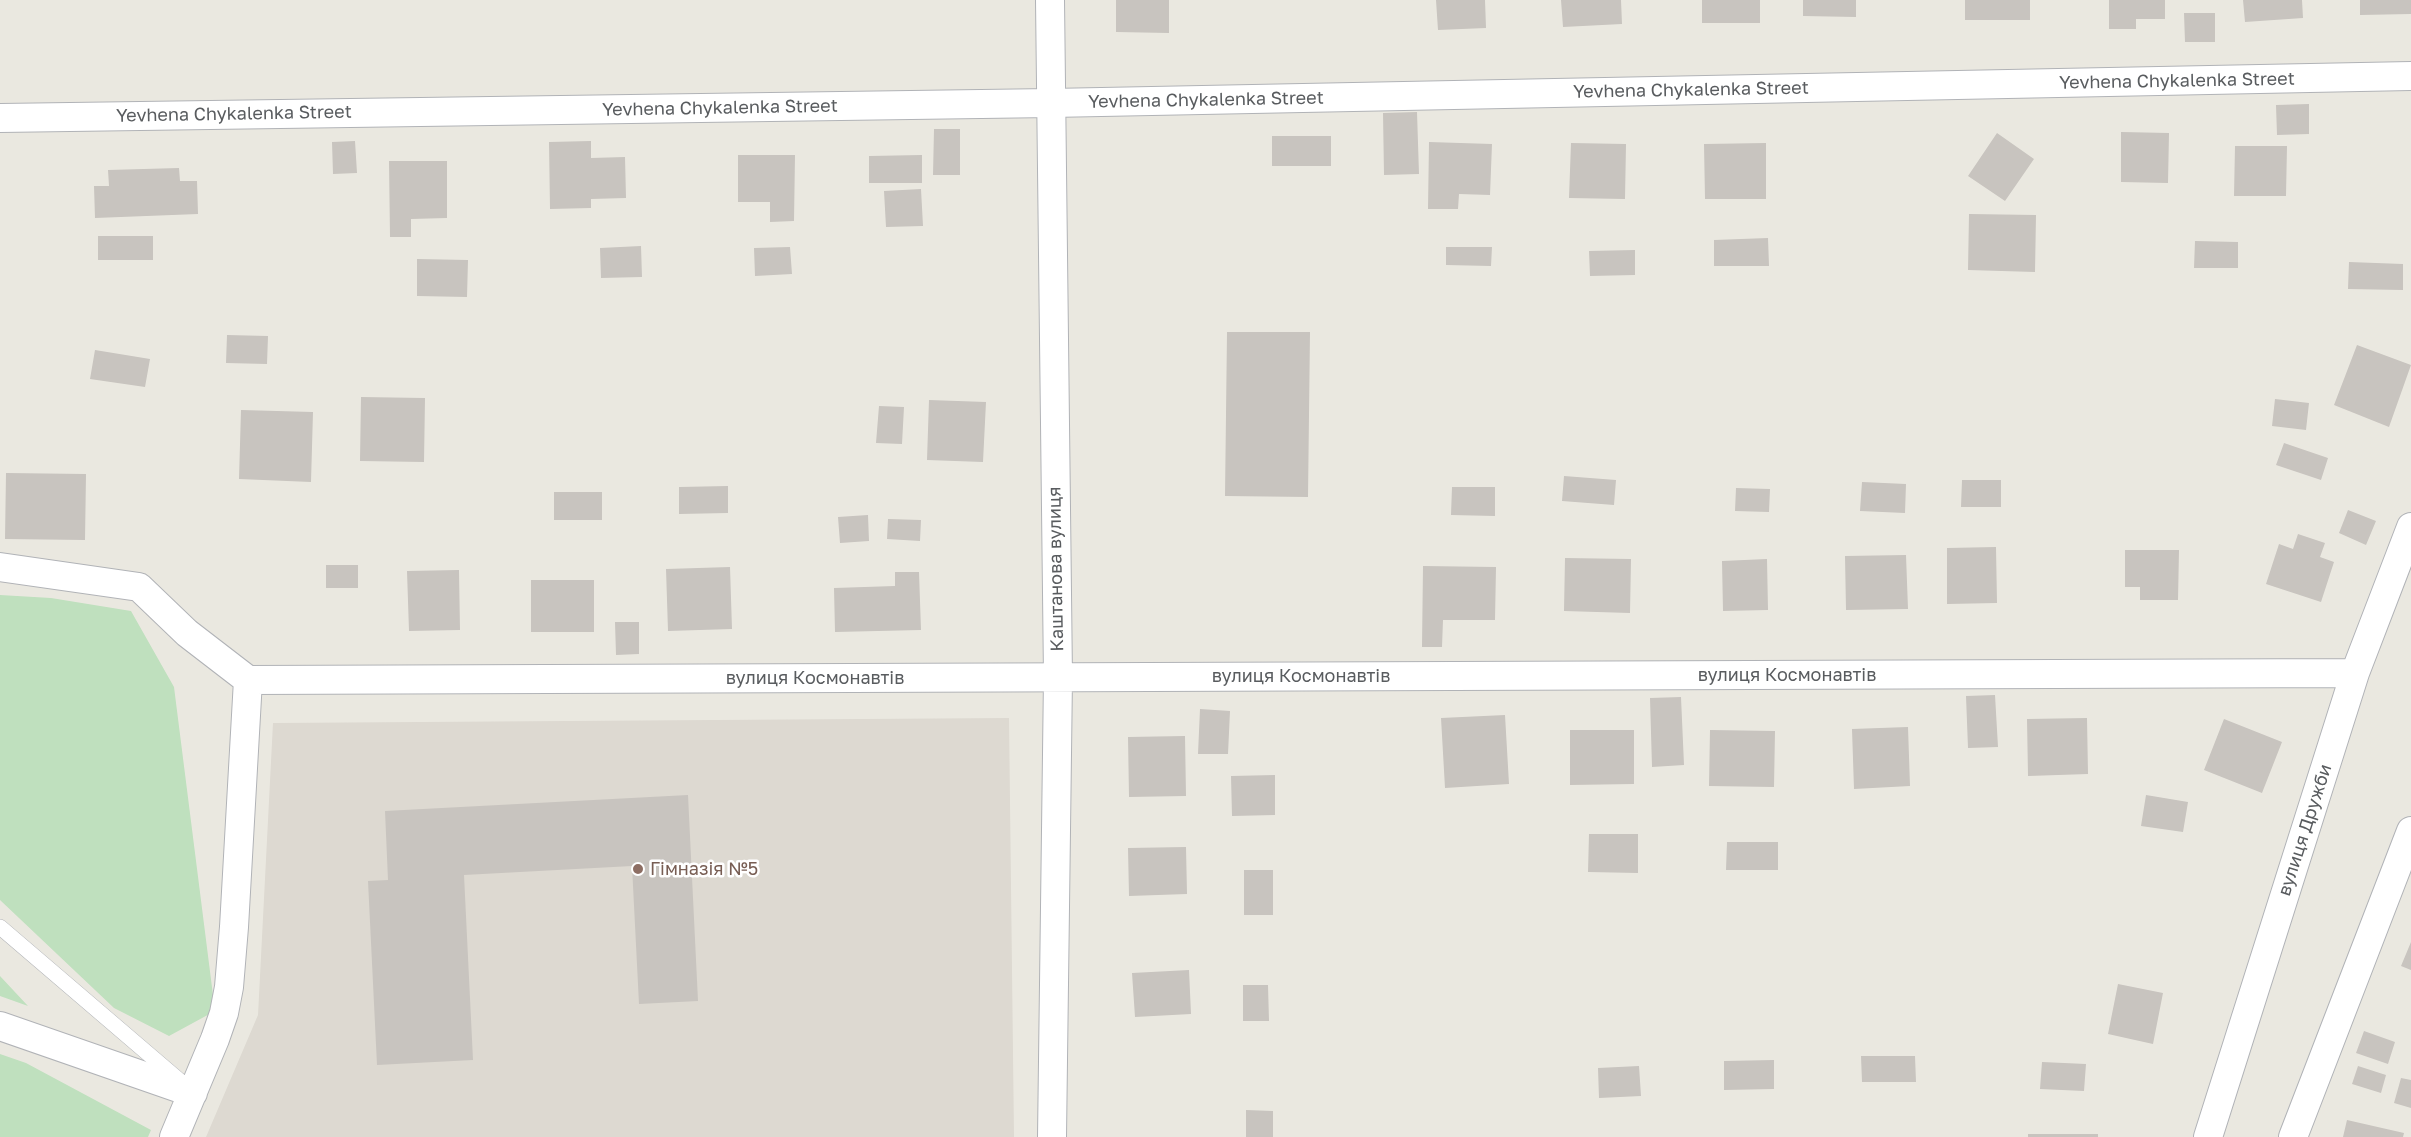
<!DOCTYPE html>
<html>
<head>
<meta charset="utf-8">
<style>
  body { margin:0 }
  canvas { display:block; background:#eae8e0 }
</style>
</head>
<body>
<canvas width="2411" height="1137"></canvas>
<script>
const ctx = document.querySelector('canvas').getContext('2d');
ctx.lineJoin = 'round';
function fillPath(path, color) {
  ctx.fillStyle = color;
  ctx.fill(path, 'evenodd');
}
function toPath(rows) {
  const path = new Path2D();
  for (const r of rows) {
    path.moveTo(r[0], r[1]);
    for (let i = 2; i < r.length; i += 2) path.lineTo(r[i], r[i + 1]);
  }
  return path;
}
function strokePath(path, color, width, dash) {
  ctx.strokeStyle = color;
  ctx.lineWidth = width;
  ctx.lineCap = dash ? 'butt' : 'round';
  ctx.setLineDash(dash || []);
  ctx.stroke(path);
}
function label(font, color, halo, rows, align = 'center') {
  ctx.font = font + ' "Golos Text",sans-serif';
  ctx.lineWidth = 5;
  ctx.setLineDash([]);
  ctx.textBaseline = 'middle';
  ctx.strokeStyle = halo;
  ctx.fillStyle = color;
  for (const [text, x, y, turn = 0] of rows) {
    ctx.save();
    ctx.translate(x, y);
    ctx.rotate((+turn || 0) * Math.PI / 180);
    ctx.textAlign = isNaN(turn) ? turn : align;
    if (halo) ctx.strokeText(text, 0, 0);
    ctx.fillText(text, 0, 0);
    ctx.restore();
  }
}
const education = toPath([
  [1009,718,1014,1137,206,1137,258,1015,273,723]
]);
const green = toPath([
  [0,595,51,598,131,611,174,687,215,1011,169,1036,114,1008,0,900],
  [0,976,28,1006,0,996],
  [0,1054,26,1063,151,1130,148,1137,0,1137]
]);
const building = toPath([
  [1116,0,1169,0,1169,33,1116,32],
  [1436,0,1485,0,1486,28,1438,30],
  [1561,0,1621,0,1622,24,1563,27],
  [1702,0,1760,0,1760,23,1702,23],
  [1803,0,1856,0,1856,17,1803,16],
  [1965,0,2030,0,2030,20,1965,20],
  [2109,0,2165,0,2165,19,2136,19,2136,29,2109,29],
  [2243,0,2302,0,2303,18,2245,22],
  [2360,0,2411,0,2411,14,2360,15],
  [2184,13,2215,13,2215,42,2185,42],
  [2309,104,2309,134,2277,135,2276,105],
  [1417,112,1419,174,1384,175,1383,113],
  [934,129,960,129,960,175,933,175],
  [2121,132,2169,133,2168,183,2121,182],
  [1997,133,2034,159,2005,201,1968,176],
  [1272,136,1331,136,1331,166,1272,166],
  [355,141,357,173,333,174,332,142],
  [591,141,591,158,625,157,626,198,591,199,591,208,550,209,549,142],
  [1429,142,1492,144,1490,195,1459,194,1458,209,1428,209],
  [1571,143,1626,144,1625,199,1569,198],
  [1766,143,1766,199,1705,199,1704,144],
  [2235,146,2287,146,2286,196,2234,196],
  [738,155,795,155,794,221,770,222,770,202,738,202],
  [922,155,922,183,869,183,869,156],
  [389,161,447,161,447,218,411,219,411,237,390,237],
  [179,168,180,181,197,181,198,214,95,218,94,186,109,186,108,170],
  [921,189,923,226,886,227,884,191],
  [1969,214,2036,215,2035,272,1968,270],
  [98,236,153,236,153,260,98,260],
  [1768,238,1769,266,1714,266,1714,240],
  [2195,241,2238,242,2238,268,2194,268],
  [641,246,642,277,601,278,600,248],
  [790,247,792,274,755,276,754,248],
  [1446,247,1492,247,1491,266,1446,265],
  [1635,250,1635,275,1590,276,1589,251],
  [417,259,468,260,467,297,417,296],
  [2349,262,2403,264,2403,290,2348,289],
  [1227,332,1310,332,1308,497,1225,496],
  [227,335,268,336,267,364,226,363],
  [2357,345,2411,365,2389,427,2334,405],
  [95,350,150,359,145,387,90,379],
  [361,397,425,398,424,462,360,461],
  [2275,399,2309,403,2306,430,2272,426],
  [929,400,986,402,983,462,927,460],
  [879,406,904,407,902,444,876,443],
  [241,410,313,412,311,482,239,479],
  [2284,443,2328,458,2321,480,2276,465],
  [6,473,86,474,85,540,5,539],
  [1564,476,1616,480,1614,505,1562,501],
  [1962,480,2001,480,2001,507,1961,507],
  [1862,482,1906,484,1905,513,1860,511],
  [728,486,728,513,679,514,679,487],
  [1452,487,1495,487,1495,516,1451,515],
  [1736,488,1770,489,1769,512,1735,511],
  [554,492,602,492,602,520,554,520],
  [2348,510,2376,521,2366,545,2339,533],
  [868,515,869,541,840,543,838,517],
  [888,519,921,520,920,541,887,539],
  [2298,534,2325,543,2320,557,2334,562,2321,602,2266,584,2279,544,2293,549],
  [1996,547,1997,603,1947,604,1947,548],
  [2125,550,2179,550,2178,600,2140,600,2140,587,2125,587],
  [1906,555,1908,609,1846,610,1845,556],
  [1565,558,1631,559,1630,613,1564,611],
  [1767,559,1768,610,1723,611,1722,561],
  [326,565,358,565,358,588,326,588],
  [1423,566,1496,567,1495,620,1443,620,1442,647,1422,647],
  [730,567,732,629,668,631,666,569],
  [459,570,460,630,409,631,407,571],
  [895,572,919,572,921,630,835,632,834,588,895,586],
  [531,580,594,580,594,632,531,632],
  [615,622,639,622,639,654,616,655],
  [1995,695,1998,747,1968,748,1966,696],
  [1681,697,1684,765,1652,767,1650,698],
  [1200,709,1230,711,1228,754,1198,754],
  [1505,715,1509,784,1445,788,1441,718],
  [2087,718,2088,774,2028,776,2027,719],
  [2224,719,2282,742,2262,793,2204,770],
  [1908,727,1910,786,1854,789,1852,729],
  [1570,730,1634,730,1634,784,1570,785],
  [1710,730,1775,731,1774,787,1709,786],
  [1185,736,1186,796,1129,797,1128,737],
  [1275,775,1275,815,1232,816,1231,776],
  [688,795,698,1001,639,1004,632,866,464,875,473,1060,377,1065,368,881,388,880,385,811],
  [2146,795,2188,802,2183,832,2141,826],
  [1589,834,1638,834,1638,873,1588,872],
  [1727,842,1778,842,1778,870,1726,870],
  [1186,847,1187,894,1129,896,1128,848],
  [1244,870,1273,870,1273,915,1244,915],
  [2411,942,2411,970,2401,966],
  [1189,970,1191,1014,1135,1017,1132,973],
  [2118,984,2163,993,2153,1044,2108,1034],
  [1243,985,1268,985,1269,1021,1243,1021],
  [2364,1031,2395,1042,2388,1064,2356,1053],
  [1861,1056,1915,1056,1916,1082,1862,1082],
  [1774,1060,1774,1089,1724,1090,1724,1061],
  [2042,1062,2086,1064,2084,1091,2040,1089],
  [1639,1066,1641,1096,1599,1098,1598,1068],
  [2358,1066,2386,1075,2381,1093,2352,1084],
  [2401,1078,2411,1080,2411,1108,2394,1103],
  [1246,1110,1273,1111,1273,1137,1246,1137],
  [2347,1120,2404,1133,2403,1137,2343,1137],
  [2028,1134,2098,1134,2098,1137,2028,1137]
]);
const lane = toPath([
  [0,927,180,1081]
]);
const street = toPath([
  [1050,0,1058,677,1052,1137],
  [0,118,1051,103,2411,76],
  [0,567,139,587,187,633,248,680,234,927,229,987,224,1013,215,1039,174,1137],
  [248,680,2355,673],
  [0,1026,193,1093],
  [2208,1137,2355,673,2411,527],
  [2293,1137,2411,831]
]);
const markers = [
  [638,869,6,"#8d6e63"]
];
const streetNames = [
  ["Yevhena Chykalenka Street",2177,81,-1],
  ["Yevhena Chykalenka Street",1691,90,-1],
  ["Yevhena Chykalenka Street",1206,100,-1],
  ["Yevhena Chykalenka Street",720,108,-1],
  ["Yevhena Chykalenka Street",234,114,-1],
  ["Каштанова вулиця",1056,569,-91],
  ["вулиця Космонавтів",1787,675],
  ["вулиця Космонавтів",1301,676],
  ["вулиця Космонавтів",815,678],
  ["вулиця Дружби",2305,830,-72]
];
const educationNames = [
  ["Гімназія №5",650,869]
];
fillPath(education, '#ddd9d1');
fillPath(green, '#bfe0be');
fillPath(building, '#c8c4bf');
strokePath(lane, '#b1b3b7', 16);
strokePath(street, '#b1b3b7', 30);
strokePath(lane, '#fff', 15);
strokePath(street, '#fff', 28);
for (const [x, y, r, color] of markers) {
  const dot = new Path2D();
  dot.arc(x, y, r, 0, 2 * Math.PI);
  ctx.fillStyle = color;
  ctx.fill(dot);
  strokePath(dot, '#fff', 2);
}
label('18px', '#595c5f', '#fff', streetNames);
label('18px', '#785e54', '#fff', educationNames, 'left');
</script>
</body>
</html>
